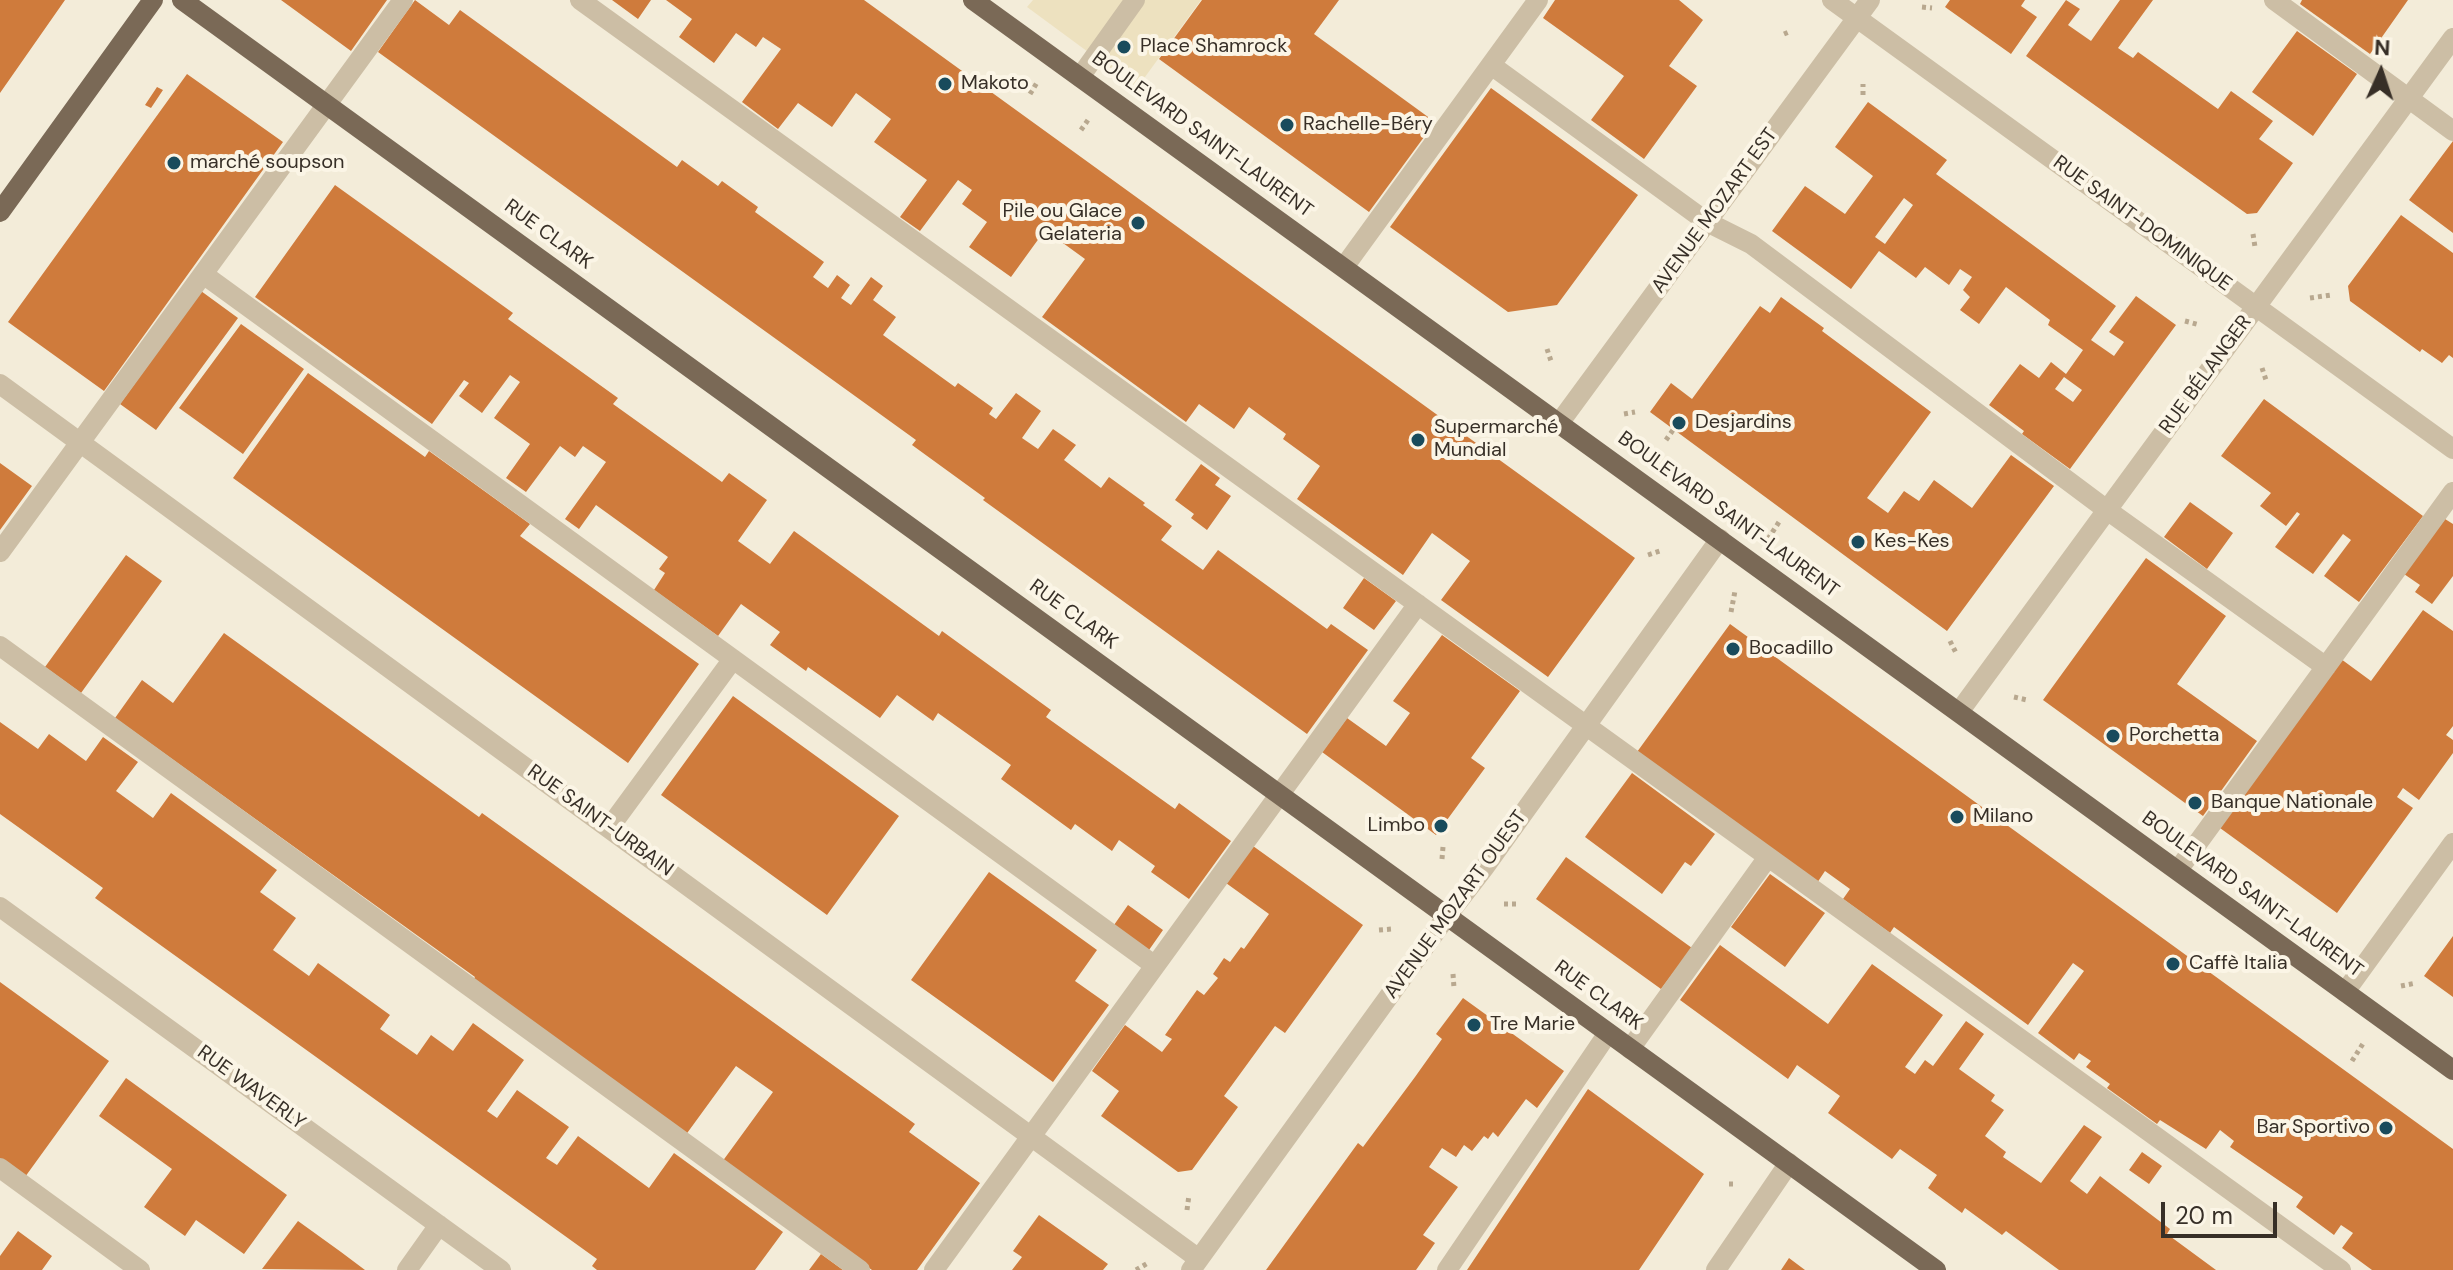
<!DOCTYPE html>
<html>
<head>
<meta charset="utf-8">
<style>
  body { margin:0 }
  #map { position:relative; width:2453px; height:1270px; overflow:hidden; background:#f3ecd9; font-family:"DM Sans",sans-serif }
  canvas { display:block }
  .north { position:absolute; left:2341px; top:32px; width:80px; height:80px; -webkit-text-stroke:6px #fbf5e6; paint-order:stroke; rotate:3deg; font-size:22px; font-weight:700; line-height:32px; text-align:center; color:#372f27 }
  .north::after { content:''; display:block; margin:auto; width:28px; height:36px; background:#372f27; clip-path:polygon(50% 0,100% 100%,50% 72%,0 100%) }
  .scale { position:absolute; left:2161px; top:1202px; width:116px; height:36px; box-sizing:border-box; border:4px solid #372f27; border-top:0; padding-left:10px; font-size:24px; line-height:28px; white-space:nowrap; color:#372f27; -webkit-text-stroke:6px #fbf5e6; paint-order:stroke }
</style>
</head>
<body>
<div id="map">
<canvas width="2453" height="1270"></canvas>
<div class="north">N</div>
<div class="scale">20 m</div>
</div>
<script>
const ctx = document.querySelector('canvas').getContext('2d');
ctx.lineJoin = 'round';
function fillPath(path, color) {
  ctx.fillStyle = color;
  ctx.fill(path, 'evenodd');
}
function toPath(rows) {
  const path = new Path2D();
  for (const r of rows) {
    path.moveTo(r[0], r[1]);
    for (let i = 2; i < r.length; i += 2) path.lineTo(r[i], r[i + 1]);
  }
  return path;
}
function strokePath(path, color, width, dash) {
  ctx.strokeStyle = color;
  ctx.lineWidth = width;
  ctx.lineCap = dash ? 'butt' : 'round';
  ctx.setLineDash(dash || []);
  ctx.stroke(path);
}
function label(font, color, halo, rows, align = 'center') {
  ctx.font = font + ' "DM Sans",sans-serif';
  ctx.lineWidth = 8;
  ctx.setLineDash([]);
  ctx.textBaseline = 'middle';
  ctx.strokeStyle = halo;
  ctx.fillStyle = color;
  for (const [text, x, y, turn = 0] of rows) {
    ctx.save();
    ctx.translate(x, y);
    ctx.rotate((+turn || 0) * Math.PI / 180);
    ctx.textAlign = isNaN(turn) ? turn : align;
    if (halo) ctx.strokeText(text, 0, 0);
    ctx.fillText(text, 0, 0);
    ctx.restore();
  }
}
const plaza = toPath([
  [1033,0,1201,0,1137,88,1027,7]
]);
const building = toPath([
  [0,0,65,0,0,93],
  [281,0,387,0,351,51],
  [415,0,449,25,460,10,677,167,682,160,718,186,722,181,758,207,755,212,824,262,813,277,828,288,837,275,850,285,841,298,851,305,871,277,883,286,873,300,896,317,883,335,955,387,958,383,993,408,989,414,996,419,1016,393,1041,411,1022,438,1038,449,1053,429,1076,445,1064,460,1101,488,1109,477,1145,503,1143,505,1172,526,1161,540,1203,570,1218,550,1327,629,1331,624,1368,650,1307,734,983,500,985,498,912,445,916,440,378,52],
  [612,0,651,0,638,19],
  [666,0,864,0,1635,558,1548,677,1441,600,1470,561,1432,533,1403,575,1297,499,1320,466,1283,439,1286,434,1249,407,1234,429,1199,404,1186,422,1042,317,1085,259,1045,230,1011,277,969,247,987,222,962,204,972,190,958,180,920,231,900,217,927,180,874,142,891,119,856,93,832,127,798,103,778,129,742,102,781,49,763,37,756,47,736,33,714,63,679,37,692,19],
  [1202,0,1339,0,1314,34,1435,122,1369,212,1159,59],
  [1555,0,1679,0,1703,20,1669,66,1697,86,1644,159,1591,120,1624,76,1543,18],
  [1950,0,2025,0,2021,6,2037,17,2011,54,1945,7],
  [2066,0,2080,9,2068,25,2091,41,2120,0,2153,0,2118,48,2133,58,2138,52,2218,109,2231,91,2273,121,2259,139,2293,163,2257,213,2247,214,2026,56],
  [2302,0,2408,0,2370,54,2300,4],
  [2297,31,2357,74,2313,136,2252,92],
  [187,74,283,142,104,391,8,322],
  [157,87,163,90,151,108,145,105],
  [1491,88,1638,195,1557,305,1508,312,1390,227],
  [1868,102,1947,160,1936,174,2116,306,2091,340,2114,356,2124,342,2109,332,2136,296,2176,325,2070,469,2022,434,2024,431,1989,405,2020,364,2039,378,2051,362,2066,374,2083,350,2048,325,2050,320,2006,287,1979,324,1960,310,1970,297,1963,290,1972,277,1960,269,1949,285,1925,267,1916,278,1879,251,1851,289,1772,231,1805,186,1845,214,1873,176,1835,147],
  [1904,198,1913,205,1885,244,1875,237],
  [2064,377,2082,390,2073,402,2055,389],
  [2453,141,2453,233,2409,200],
  [335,185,513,313,508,319,618,398,613,404,722,482,729,473,767,500,738,541,770,564,794,531,939,636,942,631,1051,710,1046,717,1175,809,1179,803,1231,841,1189,899,1151,872,1155,866,1119,840,1112,851,1075,824,1071,830,1001,779,1011,765,938,713,933,721,897,695,880,718,808,667,806,671,770,645,780,632,741,604,718,636,654,590,665,573,659,569,668,557,596,505,579,529,565,519,606,462,583,446,575,457,560,446,526,492,506,478,530,444,494,418,520,382,510,375,482,413,459,396,469,383,464,380,432,424,255,297],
  [2401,215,2453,253,2453,358,2449,355,2442,363,2422,349,2420,352,2350,301,2348,286],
  [201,291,238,318,156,430,120,404],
  [1781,297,1824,328,1822,331,1931,412,1867,498,1888,513,1904,491,1919,501,1934,480,1972,508,2011,455,2054,486,1947,631,1650,412,1671,383,1692,399,1760,306,1770,313],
  [241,324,304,369,243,454,179,408],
  [308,373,425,457,429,451,530,524,520,536,699,664,628,763,233,478],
  [2264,399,2423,516,2359,602,2324,576,2351,540,2343,534,2313,574,2275,547,2300,514,2297,512,2286,526,2260,506,2271,493,2221,456],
  [0,463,32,486,0,530],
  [1201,464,1220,478,1215,485,1231,496,1207,530,1191,518,1194,514,1175,500],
  [2190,502,2233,533,2207,569,2164,537],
  [2445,519,2453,524,2453,576,2432,604,2415,592,2420,585,2404,574],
  [126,555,162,581,81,693,45,667],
  [2146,558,2226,616,2177,684,2257,741,2203,816,2043,700],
  [1364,578,1396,601,1374,630,1343,608],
  [2423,610,2453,631,2453,726,2446,735,2453,740,2453,753,2419,800,2403,788,2397,797,2413,808,2337,913,2220,828,2341,659,2371,681],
  [1730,624,2453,1149,2453,1270,2372,1270,2342,1248,2353,1233,2341,1225,2334,1235,2296,1207,2303,1197,2230,1147,2234,1141,2220,1130,2206,1149,2160,1120,2157,1124,2107,1088,2110,1084,2086,1067,2091,1061,2079,1053,2074,1060,2038,1033,2084,971,2073,963,2028,1025,1894,927,1890,933,1843,899,1850,889,1825,871,1817,883,1637,752],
  [224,633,479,817,482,813,915,1124,909,1132,980,1183,917,1270,872,1270,722,1162,773,1092,736,1066,685,1136,472,982,475,977,115,718,142,680,173,703],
  [1442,635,1520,691,1471,758,1485,768,1436,835,1322,752,1347,718,1386,746,1410,713,1393,701],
  [733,696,899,816,827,915,661,795],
  [0,722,38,749,49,734,86,761,103,737,138,762,116,791,153,818,171,793,277,870,260,892,296,918,273,950,309,976,318,963,390,1015,380,1029,417,1055,431,1035,453,1051,473,1023,524,1060,487,1111,497,1118,517,1090,569,1127,546,1158,557,1165,578,1136,649,1188,674,1153,783,1232,755,1270,597,1270,592,1266,597,1259,95,898,103,888,0,814],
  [1632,773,1715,834,1691,866,1685,862,1662,894,1585,837],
  [1253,846,1363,925,1285,1033,1275,1026,1224,1096,1238,1107,1192,1170,1178,1172,1101,1116,1119,1091,1092,1071,1125,1025,1162,1052,1172,1039,1165,1035,1197,990,1204,995,1218,978,1213,974,1224,958,1230,962,1241,947,1244,949,1269,914,1226,883],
  [1566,857,1692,948,1661,989,1536,899],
  [989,872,1097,950,1075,981,1109,1005,1053,1082,911,980],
  [1770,874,1825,913,1785,967,1731,927],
  [1128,905,1163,930,1149,950,1114,925],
  [2453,936,2453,997,2424,976],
  [1720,945,1828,1024,1872,964,1943,1015,1905,1067,1915,1074,1925,1060,1933,1066,1966,1021,1984,1034,1959,1069,1995,1095,1991,1101,2004,1110,1985,1136,2006,1152,2003,1157,2041,1183,2084,1125,2102,1137,2070,1181,2087,1194,2100,1176,2170,1229,2167,1234,2216,1270,2059,1270,2006,1231,2002,1235,1965,1208,1962,1213,1928,1188,1937,1175,1900,1149,1892,1159,1828,1113,1840,1096,1797,1065,1788,1079,1680,1000],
  [0,982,109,1061,25,1177,0,1159],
  [1463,998,1564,1071,1537,1108,1526,1099,1498,1137,1493,1132,1488,1139,1484,1136,1472,1151,1464,1145,1456,1157,1442,1148,1429,1167,1458,1187,1423,1235,1435,1243,1416,1270,1266,1270,1358,1143,1363,1147,1415,1077,1442,1039,1436,1034],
  [126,1078,287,1195,244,1254,196,1220,185,1236,144,1207,172,1169,99,1116],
  [1588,1089,1704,1174,1639,1270,1467,1270],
  [2142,1152,2162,1166,2149,1184,2129,1170],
  [1039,1215,1108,1264,1103,1270,1012,1270,1022,1257,1013,1251],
  [298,1221,341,1252,365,1270,262,1269],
  [18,1231,52,1256,42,1270,0,1270,0,1256],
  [821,1254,843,1270,809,1270],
  [1789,1258,1805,1270,1781,1270]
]);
const path = toPath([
  [1922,7,1932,8],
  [1784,34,1791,31],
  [1030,94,1038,81],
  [1863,95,1863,84],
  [1081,130,1088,120],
  [2253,234,2255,247],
  [2310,298,2331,295],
  [2185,321,2200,325],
  [1547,349,1551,361],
  [2262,368,2267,383],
  [1624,414,1635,412],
  [1666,440,1673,430],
  [1768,539,1779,522],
  [1648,555,1660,551],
  [1731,612,1735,591],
  [1950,641,1956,653],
  [2014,697,2027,700],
  [1442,859,1443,847],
  [1504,904,1519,904],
  [1379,930,1392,929],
  [1453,974,1454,988],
  [2401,986,2416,983],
  [2352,1061,2364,1042],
  [1729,1184,1734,1184],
  [1187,1210,1189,1195],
  [1136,1270,1148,1263]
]);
const minor = toPath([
  [580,0,2341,1270],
  [1832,0,2453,449],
  [2274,0,2453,131],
  [1491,65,1707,222,1751,244,2107,510,2326,667],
  [1080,77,1135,0],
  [1344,267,1538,0],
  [203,274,1154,965],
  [0,384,1199,1259],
  [1560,422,1870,0],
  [0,552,403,0],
  [0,646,860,1270],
  [1959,712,2453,38],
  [609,828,733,659],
  [2178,870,2453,492],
  [0,907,501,1270],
  [2345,992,2453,843],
  [1630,1049,1768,857],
  [0,1168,140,1270],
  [407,1270,439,1225],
  [934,1270,1418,604],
  [1191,1270,1447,916,1484,868,1720,539],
  [1447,1270,1608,1033],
  [1716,1270,1789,1163]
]);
const major = toPath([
  [182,0,1936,1270],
  [973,0,2453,1070],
  [0,212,153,0]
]);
const markers = [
  [1124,47,8,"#194b5c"],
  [945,84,8,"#194b5c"],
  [1287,125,8,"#194b5c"],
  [174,163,8,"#194b5c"],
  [1138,223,8,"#194b5c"],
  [1679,423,8,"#194b5c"],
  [1418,440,8,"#194b5c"],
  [1858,542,8,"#194b5c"],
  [1733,649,8,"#194b5c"],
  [2113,736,8,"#194b5c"],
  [2195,803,8,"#194b5c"],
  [1957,817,8,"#194b5c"],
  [1441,826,8,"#194b5c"],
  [2173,964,8,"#194b5c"],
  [1474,1025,8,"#194b5c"],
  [2386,1128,8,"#194b5c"]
];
const poiNames = [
  ["Place Shamrock",1140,47],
  ["Makoto",961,84],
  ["Rachelle-Béry",1303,125],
  ["marché soupson",190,163],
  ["Pile ou Glace",1122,212,"right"],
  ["Gelateria",1122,235,"right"],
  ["Desjardins",1695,423],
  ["Supermarché",1434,428],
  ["Mundial",1434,451],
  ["Kes-Kes",1874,542],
  ["Bocadillo",1749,649],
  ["Porchetta",2129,736],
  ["Banque Nationale",2211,803],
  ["Milano",1973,817],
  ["Limbo",1425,826,"right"],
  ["Caffè Italia",2189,964],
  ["Tre Marie",1490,1025],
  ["Bar Sportivo",2370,1128,"right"]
];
const streetNames = [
  ["BOULEVARD SAINT-LAURENT",1202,135,36],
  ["AVENUE MOZART EST",1715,211,-54],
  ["RUE SAINT-DOMINIQUE",2142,224,36],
  ["RUE CLARK",548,235,36],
  ["RUE BÉLANGER",2206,375,-54],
  ["BOULEVARD SAINT-LAURENT",1728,515,36],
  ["RUE CLARK",1073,615,36],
  ["RUE SAINT-URBAIN",600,821,36],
  ["BOULEVARD SAINT-LAURENT",2252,895,36],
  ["AVENUE MOZART OUEST",1456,905,-54],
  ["RUE CLARK",1598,996,36],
  ["RUE WAVERLY",251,1088,36]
];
fillPath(plaza, '#ede1bf');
fillPath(building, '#cf7b3c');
strokePath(path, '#b8a88f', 5, [4, 4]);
strokePath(minor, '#ccbea5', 20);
strokePath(major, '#7a6956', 20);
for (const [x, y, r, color] of markers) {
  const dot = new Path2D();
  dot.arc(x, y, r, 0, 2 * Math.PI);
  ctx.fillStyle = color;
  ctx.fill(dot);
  strokePath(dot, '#fbf5e6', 3);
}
label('20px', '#372f27', '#fbf5e6', poiNames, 'left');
label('20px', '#372f27', '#fbf5e6', streetNames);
</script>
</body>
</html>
